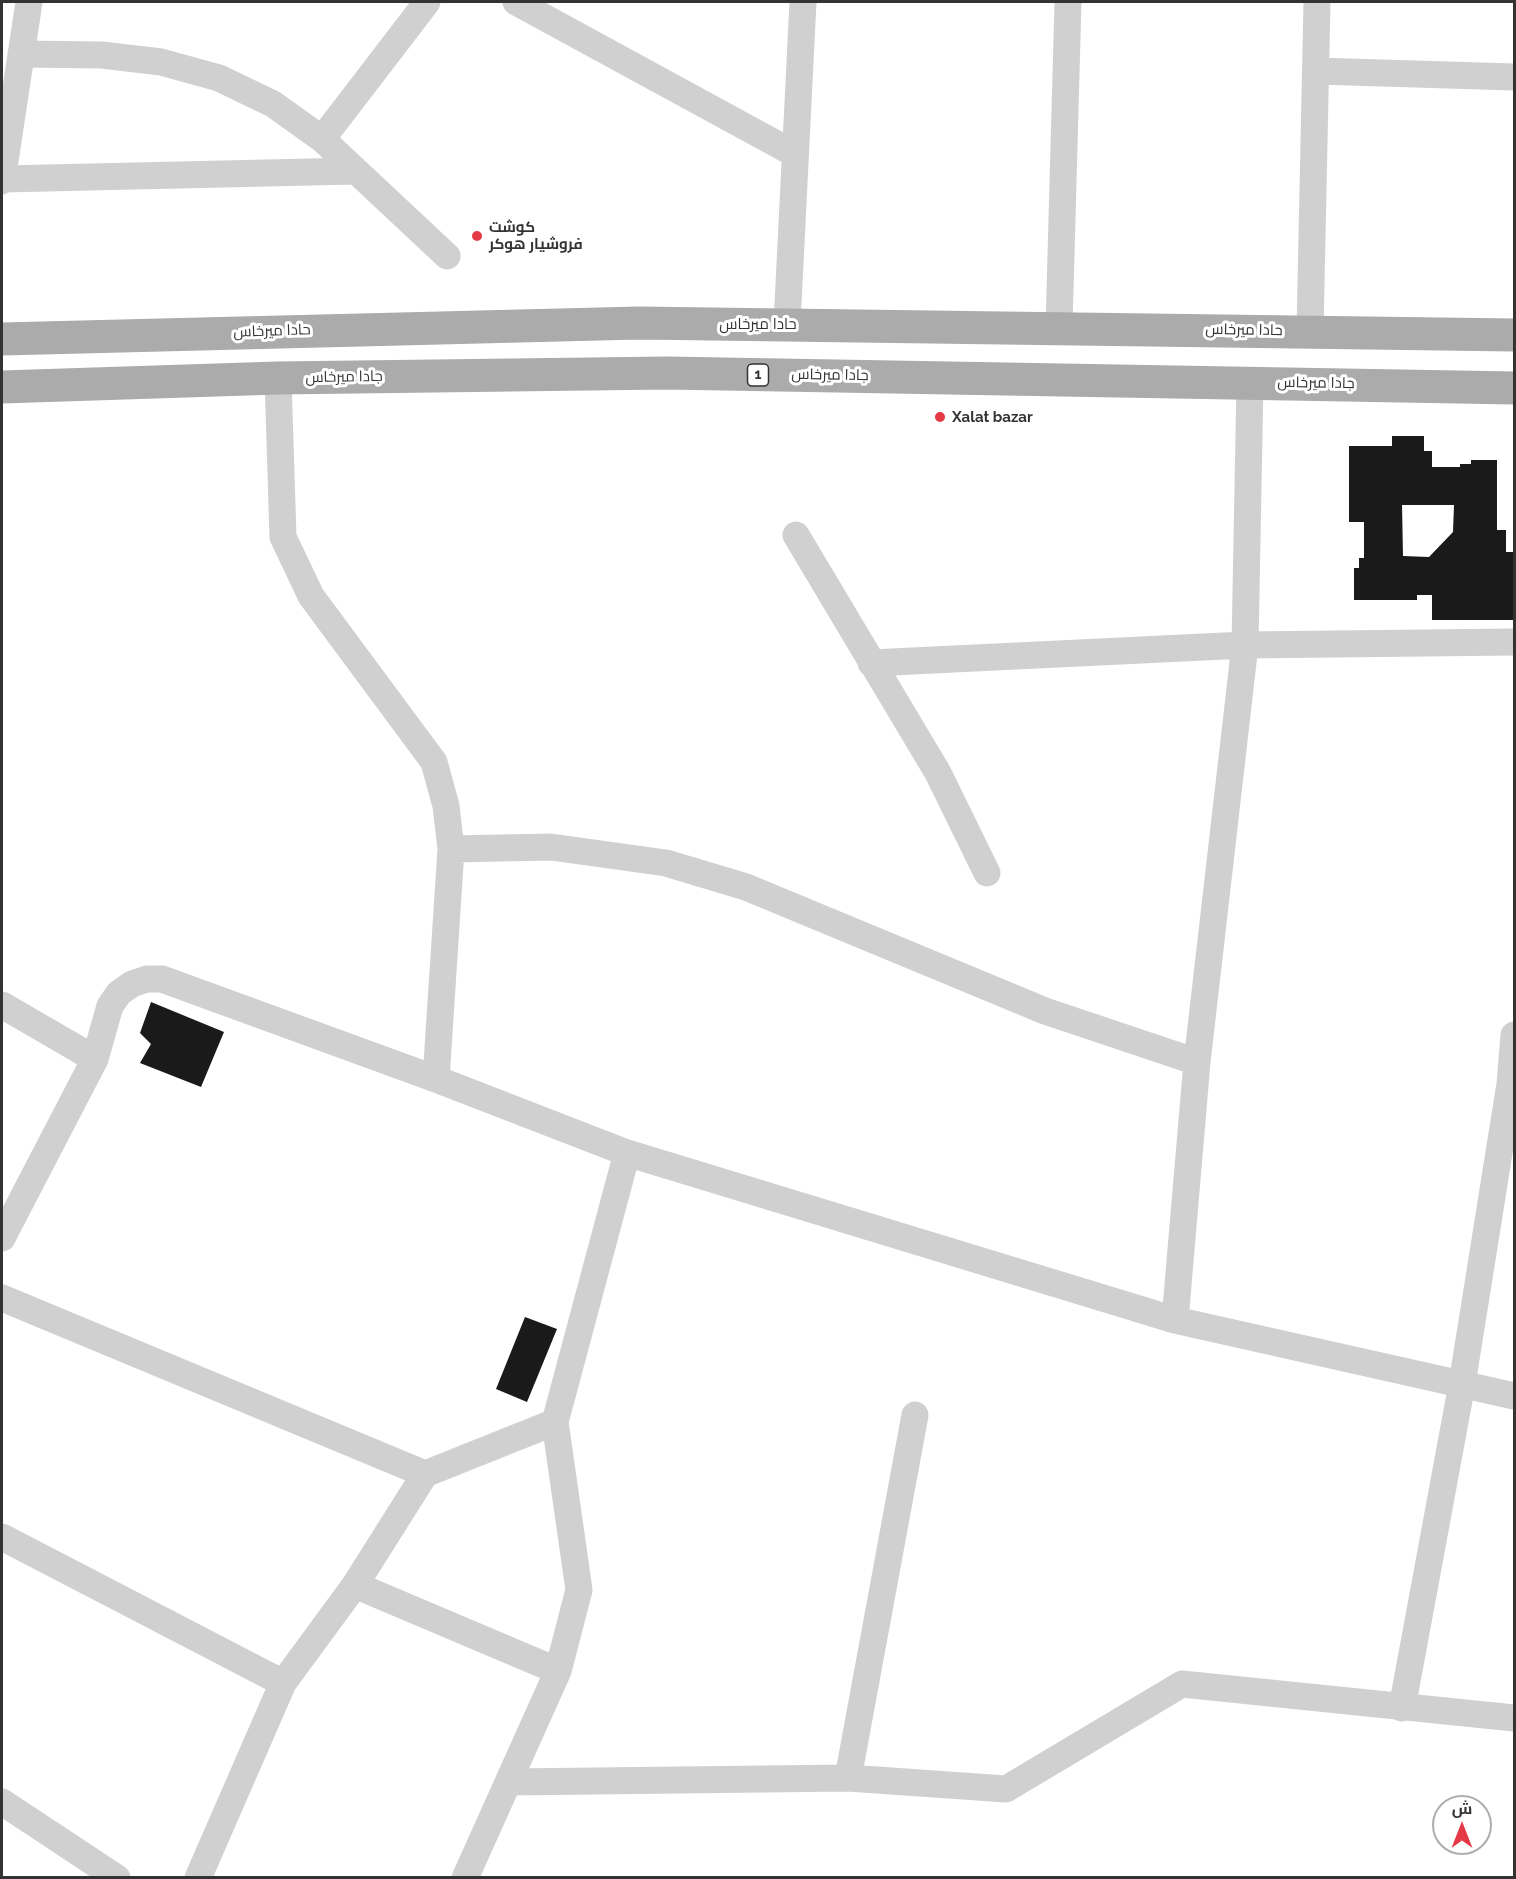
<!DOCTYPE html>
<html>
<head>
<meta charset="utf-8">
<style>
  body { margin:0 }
  #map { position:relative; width:1516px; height:1879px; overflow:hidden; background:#fff; font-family:Raleway,Cairo,sans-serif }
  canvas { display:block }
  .frame { position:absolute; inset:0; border:3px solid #333; pointer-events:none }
  .north { position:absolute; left:1432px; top:1795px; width:60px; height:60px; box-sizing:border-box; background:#fff; border:2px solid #adadad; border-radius:50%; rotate:0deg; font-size:16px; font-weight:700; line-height:24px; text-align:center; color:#333 }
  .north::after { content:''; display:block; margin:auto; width:21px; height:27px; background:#e63946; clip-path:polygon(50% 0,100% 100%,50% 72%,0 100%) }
</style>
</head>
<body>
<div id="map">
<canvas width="1516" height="1879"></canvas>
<div class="frame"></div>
<div class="north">ش</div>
</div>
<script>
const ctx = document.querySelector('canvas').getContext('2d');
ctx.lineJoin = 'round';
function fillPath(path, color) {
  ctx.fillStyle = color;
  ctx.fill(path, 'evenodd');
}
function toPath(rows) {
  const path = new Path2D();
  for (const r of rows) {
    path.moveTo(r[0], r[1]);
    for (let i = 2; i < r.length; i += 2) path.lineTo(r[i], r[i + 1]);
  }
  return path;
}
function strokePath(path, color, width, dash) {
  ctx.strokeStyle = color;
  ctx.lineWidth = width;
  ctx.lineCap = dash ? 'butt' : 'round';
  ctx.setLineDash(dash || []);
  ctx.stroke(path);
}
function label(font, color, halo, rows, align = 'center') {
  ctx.font = font + ' Raleway,Cairo,sans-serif';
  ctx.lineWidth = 6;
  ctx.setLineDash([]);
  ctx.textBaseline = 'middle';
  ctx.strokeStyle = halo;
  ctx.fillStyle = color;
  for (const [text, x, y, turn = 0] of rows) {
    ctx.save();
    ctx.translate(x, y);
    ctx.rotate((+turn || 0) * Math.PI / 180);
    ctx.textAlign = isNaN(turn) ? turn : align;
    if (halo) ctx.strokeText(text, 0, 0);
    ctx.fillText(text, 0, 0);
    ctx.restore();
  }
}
const building = toPath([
  [1392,436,1424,436,1424,451,1432,451,1432,467,1460,467,1460,464,1471,464,1471,460,1497,460,1497,530,1506,530,1506,552,1514,552,1514,620,1432,620,1432,595,1417,595,1417,600,1354,600,1354,568,1359,568,1359,558,1364,558,1364,522,1349,522,1349,446,1392,446],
  [1402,505,1454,505,1453,532,1429,557,1403,556],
  [151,1002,224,1032,201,1087,140,1063,151,1044,140,1033],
  [525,1317,557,1329,527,1402,496,1389]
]);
const minor = toPath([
  [516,2,795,154],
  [21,54,102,55,161,62,219,78,273,104,322,139,447,256],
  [1316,71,1514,77],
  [322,139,427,2],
  [2,179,355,171],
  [2,181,29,2],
  [787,324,803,2],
  [1059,327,1068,2],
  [1310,331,1317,2],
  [278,378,283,537,311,596,434,762,446,806,451,849,436,1079],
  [796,535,938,773,987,873],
  [871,663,1245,645,1514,642],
  [451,849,551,847,666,863,746,887,1045,1011,1197,1062],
  [2,1005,95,1059],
  [2,1238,95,1059,110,1006,119,993,132,984,147,979,162,979,436,1079,627,1153,1175,1320,1514,1396],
  [2,1298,425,1474,355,1585,283,1683,198,1878],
  [1175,1320,1197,1062,1245,645,1250,382],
  [425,1474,555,1422],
  [2,1537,283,1683],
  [355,1585,558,1671],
  [1402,1708,1462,1384,1510,1084,1514,1035],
  [848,1778,915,1415],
  [510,1782,848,1778,1006,1789,1182,1684,1514,1718],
  [2,1802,117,1878],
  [465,1878,558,1671,579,1590,555,1422,627,1153]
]);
const primary = toPath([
  [2,339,639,323,1514,335],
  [2,387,278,378,667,373,1514,388]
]);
const markers = [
  [477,236,6,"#e63946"],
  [940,417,6,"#e63946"]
];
const shields = [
  [758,375,21]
];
const shieldNames = [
  ["1",758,375]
];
const poiNames = [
  ["كوشت",489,227],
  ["فروشيار هوكر",489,244],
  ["Xalat bazar",952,417]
];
const streetNames = [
  ["حادا ميرخاس",758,324],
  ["حادا ميرخاس",1244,330,1],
  ["حادا ميرخاس",272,331,-2],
  ["جادا ميرخاس",830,375,1],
  ["جادا ميرخاس",344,377,-1],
  ["جادا ميرخاس",1316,383,1]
];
fillPath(building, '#1a1a1a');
strokePath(minor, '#d0d0d0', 27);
strokePath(primary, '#ababab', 33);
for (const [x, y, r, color] of markers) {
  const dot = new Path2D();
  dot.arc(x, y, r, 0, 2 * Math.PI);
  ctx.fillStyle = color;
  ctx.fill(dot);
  strokePath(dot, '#fff', 2);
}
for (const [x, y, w] of shields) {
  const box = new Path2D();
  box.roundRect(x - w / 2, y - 11, w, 22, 4.5);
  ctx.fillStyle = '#fff';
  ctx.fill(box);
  strokePath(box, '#333', 1.5);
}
label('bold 14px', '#333', null, shieldNames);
label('bold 15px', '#333', '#fff', poiNames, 'left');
label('15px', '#333', '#fff', streetNames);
</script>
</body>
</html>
